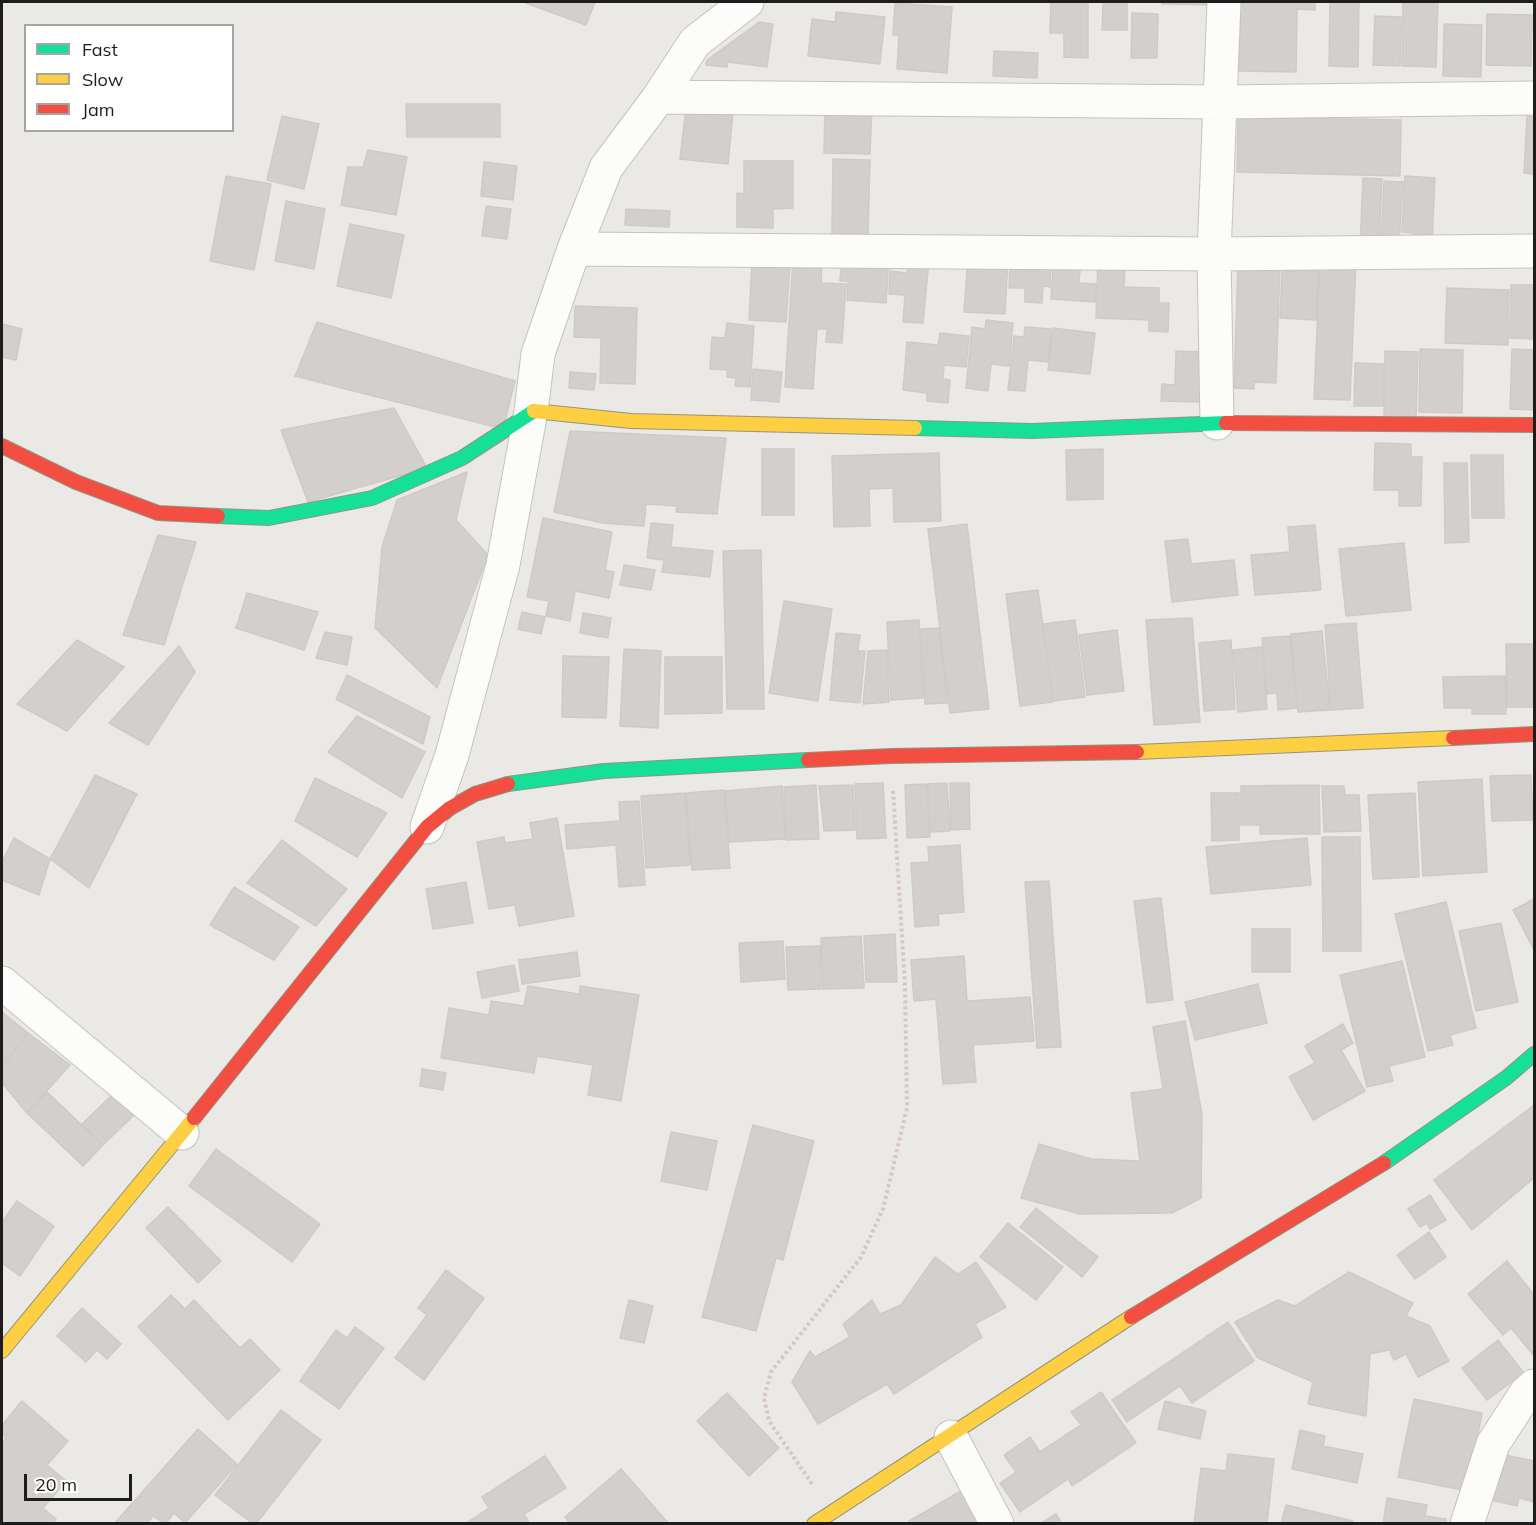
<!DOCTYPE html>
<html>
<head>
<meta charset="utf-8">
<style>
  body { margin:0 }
  #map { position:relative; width:1536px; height:1525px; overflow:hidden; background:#ebe9e6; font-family:Mulish,sans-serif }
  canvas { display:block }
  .frame { position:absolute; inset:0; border:3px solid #1d1d1d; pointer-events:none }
  .legend { position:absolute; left:24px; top:24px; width:210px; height:108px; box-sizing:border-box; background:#fff; border:2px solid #a5a5a5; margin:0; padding:8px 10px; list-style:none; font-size:18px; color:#1d1d1d }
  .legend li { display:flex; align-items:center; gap:12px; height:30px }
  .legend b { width:30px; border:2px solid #a5a5a5 }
  .scale { position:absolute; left:24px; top:1474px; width:108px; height:27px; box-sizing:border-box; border:3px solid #1d1d1d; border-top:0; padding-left:8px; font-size:18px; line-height:21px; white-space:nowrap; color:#1d1d1d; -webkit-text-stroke:4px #fff; paint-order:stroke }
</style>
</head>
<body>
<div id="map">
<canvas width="1536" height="1525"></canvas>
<div class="frame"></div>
<ul class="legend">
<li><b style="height:8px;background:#16e098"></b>Fast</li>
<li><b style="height:8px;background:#ffcf43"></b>Slow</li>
<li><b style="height:8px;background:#f24e42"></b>Jam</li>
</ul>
<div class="scale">20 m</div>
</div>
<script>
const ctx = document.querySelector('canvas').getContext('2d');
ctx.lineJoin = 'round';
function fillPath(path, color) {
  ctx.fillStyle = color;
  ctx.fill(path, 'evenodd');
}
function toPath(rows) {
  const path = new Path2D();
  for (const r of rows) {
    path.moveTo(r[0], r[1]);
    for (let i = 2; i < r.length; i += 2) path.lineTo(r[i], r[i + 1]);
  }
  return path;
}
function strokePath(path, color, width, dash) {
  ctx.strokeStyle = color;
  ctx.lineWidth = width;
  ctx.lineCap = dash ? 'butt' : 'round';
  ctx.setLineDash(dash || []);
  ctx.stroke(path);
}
const building = toPath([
  [523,2,595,2,586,25,523,2],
  [1051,2,1088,2,1088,58,1064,57,1064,33,1050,33,1051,2],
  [1162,2,1210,2,1210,5,1162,4,1162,2],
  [1240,2,1315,2,1315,10,1297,9,1296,72,1239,71,1240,2],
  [1330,2,1359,2,1358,67,1329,66,1330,2],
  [1403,2,1438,2,1436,67,1402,66,1403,2],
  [895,3,952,7,947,73,897,69,899,35,893,35,895,3],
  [1103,4,1127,4,1127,30,1102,30,1103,4],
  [836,12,885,17,880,64,808,56,812,19,835,22,836,12],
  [1132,13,1158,14,1157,58,1131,58,1132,13],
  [1487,14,1532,15,1531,66,1486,65,1487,14],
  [1375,16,1401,17,1400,66,1373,65,1375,16],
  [759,22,773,24,767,67,728,62,727,67,706,65,707,60,759,22],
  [1444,24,1482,25,1481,77,1443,76,1444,24],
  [994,51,1038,53,1037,78,993,76,994,51],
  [406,104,500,104,500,137,407,137,406,104],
  [825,104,872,106,870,154,824,153,825,104],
  [686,107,733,112,728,164,680,159,686,107],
  [282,116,319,124,304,189,267,180,282,116],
  [1527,116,1534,117,1534,174,1524,173,1527,116],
  [1238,117,1401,120,1400,176,1237,172,1238,117],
  [368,150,407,157,396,215,341,205,348,167,363,167,368,150],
  [833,159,870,160,868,234,832,234,833,159],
  [744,161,793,161,793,208,773,209,773,228,737,227,737,193,744,194,744,161],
  [484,162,517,166,513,200,481,196,484,162],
  [226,176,271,184,254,270,210,261,226,176],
  [1405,176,1435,178,1432,241,1413,240,1413,233,1402,232,1405,176],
  [1363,178,1382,179,1379,247,1360,246,1363,178],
  [1384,181,1403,182,1399,244,1381,243,1384,181],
  [286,201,325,209,314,269,275,261,286,201],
  [486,206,511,209,507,239,482,236,486,206],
  [626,209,670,211,669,227,625,225,626,209],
  [350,224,404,235,391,298,337,286,350,224],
  [842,254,889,258,886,303,847,300,848,281,840,281,842,254],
  [1054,254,1081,257,1079,283,1096,284,1095,302,1051,299,1054,254],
  [968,256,1008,258,1005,314,964,312,968,256],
  [793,258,822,260,821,283,846,284,842,343,826,342,827,329,817,329,813,389,785,387,793,258],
  [909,258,929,260,923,323,903,322,905,295,889,294,890,271,907,273,909,258],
  [1098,259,1125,260,1124,287,1159,288,1159,303,1169,303,1168,332,1149,331,1149,320,1096,318,1098,259],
  [1010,260,1051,263,1050,287,1043,286,1042,303,1025,302,1025,288,1009,288,1010,260],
  [1300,260,1319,261,1316,320,1280,318,1282,271,1299,272,1300,260],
  [1320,260,1356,261,1350,400,1314,399,1320,260],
  [752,263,790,264,786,322,749,320,752,263],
  [1238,263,1280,264,1276,383,1254,382,1254,389,1234,388,1238,263],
  [1511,285,1534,285,1534,339,1510,338,1511,285],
  [1447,288,1509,290,1508,345,1445,343,1447,288],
  [575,306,637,308,635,384,600,383,601,338,574,337,575,306],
  [986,320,1013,323,1009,366,991,364,988,391,966,388,972,327,985,329,986,320],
  [317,322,515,381,503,429,295,376,317,322],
  [727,323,754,326,750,387,735,386,736,378,727,377,727,370,710,369,712,337,725,338,727,323],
  [2,324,22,329,16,360,2,357,2,324],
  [1025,327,1051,329,1048,362,1028,360,1025,391,1008,390,1014,336,1024,337,1025,327],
  [1053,328,1095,333,1090,374,1048,370,1053,328],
  [940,333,969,336,966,367,944,365,943,379,950,380,948,403,927,401,927,393,903,390,907,342,938,345,940,333],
  [1420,349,1463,350,1462,413,1419,412,1420,349],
  [1512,349,1534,350,1534,410,1510,409,1512,349],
  [1176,351,1204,352,1202,402,1161,401,1162,384,1175,385,1176,351],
  [1385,351,1418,352,1416,417,1384,416,1385,351],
  [1355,363,1384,364,1383,406,1354,406,1355,363],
  [753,369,782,372,779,402,751,400,753,369],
  [570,372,596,374,594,390,569,388,570,372],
  [394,408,427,468,308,502,281,430,394,408],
  [570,431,726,438,717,514,676,512,677,506,646,504,644,526,602,523,554,512,570,431],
  [1375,443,1411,444,1411,457,1422,457,1421,506,1399,506,1399,490,1374,490,1375,443],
  [762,449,794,449,794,515,762,515,762,449],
  [1103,449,1103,499,1067,500,1066,450,1103,449],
  [939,453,941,521,894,522,893,488,869,489,870,526,834,527,832,456,939,453],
  [1471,455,1503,455,1504,518,1472,518,1471,455],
  [1444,463,1467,463,1469,542,1445,543,1444,463],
  [467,472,456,520,488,555,437,688,375,628,382,547,397,500,467,472],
  [543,518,612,532,605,570,614,572,609,598,575,591,570,621,546,616,549,601,527,597,543,518],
  [651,523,673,525,671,547,713,551,710,577,662,572,664,560,647,558,651,523],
  [967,524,989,709,950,713,928,529,967,524],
  [1315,525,1321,590,1255,595,1251,555,1290,552,1288,527,1315,525],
  [158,535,196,542,164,645,123,635,158,535],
  [1188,539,1191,564,1234,560,1238,595,1172,602,1165,541,1188,539],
  [1404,543,1411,610,1346,616,1339,549,1404,543],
  [761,550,764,709,727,709,723,551,761,550],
  [624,565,655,570,651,590,620,585,624,565],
  [1038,590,1053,702,1020,706,1006,594,1038,590],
  [247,593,318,612,304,650,236,628,247,593],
  [784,601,832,609,818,701,769,693,784,601],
  [522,612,545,617,541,634,518,629,522,612],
  [583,613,611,618,608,638,580,633,583,613],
  [1192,618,1200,722,1154,725,1146,620,1192,618],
  [919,620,923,698,891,700,887,622,919,620],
  [1075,620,1085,697,1053,701,1043,624,1075,620],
  [1356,623,1363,708,1331,710,1325,625,1356,623],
  [939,628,947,703,925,704,921,629,939,628],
  [1117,630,1124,691,1087,695,1079,635,1117,630],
  [1322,631,1330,710,1298,712,1291,634,1322,631],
  [325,632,352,637,347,665,316,658,325,632],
  [836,633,860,635,858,651,865,651,860,703,830,700,836,633],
  [1290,636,1297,708,1278,710,1277,693,1267,694,1262,638,1290,636],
  [77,640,124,667,67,731,17,704,77,640],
  [1231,640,1235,709,1204,711,1199,643,1231,640],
  [1506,644,1534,644,1534,707,1507,707,1506,644],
  [179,646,195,672,148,745,109,723,179,646],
  [1262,647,1267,709,1238,712,1233,650,1262,647],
  [624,649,661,651,658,728,620,726,624,649],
  [887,650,889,702,863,704,868,651,887,650],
  [563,656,609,657,606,718,562,717,563,656],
  [665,657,722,657,722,713,665,714,665,657],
  [347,675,430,717,423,744,336,699,347,675],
  [1505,676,1506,714,1472,714,1472,708,1444,708,1443,677,1505,676],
  [357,716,425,752,402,798,328,752,357,716],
  [95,775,137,794,89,888,50,859,95,775],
  [1531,775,1533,820,1492,821,1490,776,1531,775],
  [315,778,387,813,357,857,295,821,315,778],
  [1482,779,1487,872,1423,876,1418,782,1482,779],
  [883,783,886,838,857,839,855,784,883,783],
  [947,783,950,831,930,832,928,784,947,783],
  [950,783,969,783,970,829,951,830,950,783],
  [927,784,930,837,907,838,905,785,927,784],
  [816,785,819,839,786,840,784,787,816,785],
  [853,785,855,830,824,831,819,786,853,785],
  [1319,785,1320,834,1260,834,1260,825,1241,825,1241,786,1319,785],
  [782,786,785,839,729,842,725,791,782,786],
  [1322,786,1344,786,1345,795,1359,795,1361,831,1324,832,1322,786],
  [724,790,730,868,692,870,686,793,724,790],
  [685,793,690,865,646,868,641,796,685,793],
  [1211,793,1239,793,1239,840,1212,841,1211,793],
  [1415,793,1419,877,1373,879,1368,795,1415,793],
  [639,801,645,885,619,887,616,845,567,849,565,825,620,821,619,802,639,801],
  [557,818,574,916,519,926,515,905,489,909,477,842,504,837,505,843,533,839,530,823,557,818],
  [1322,837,1360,837,1361,951,1323,951,1322,837],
  [14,838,50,859,39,895,2,880,2,862,14,838],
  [1307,838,1311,885,1211,894,1206,847,1307,838],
  [282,840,347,889,316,926,247,883,282,840],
  [960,845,964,912,938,914,939,925,915,927,911,863,929,862,928,847,960,845],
  [1049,881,1061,1047,1037,1048,1025,882,1049,881],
  [466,882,473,923,433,929,426,889,466,882],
  [234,887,299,927,274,960,210,925,234,887],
  [1161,898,1173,1000,1147,1003,1134,901,1161,898],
  [1534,899,1534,950,1513,910,1534,899],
  [1446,902,1476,1028,1450,1035,1453,1045,1428,1051,1395,914,1446,902],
  [1501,923,1518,1002,1476,1011,1459,931,1501,923],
  [1252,929,1290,929,1290,972,1252,972,1252,929],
  [895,934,897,982,866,982,864,936,895,934],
  [861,936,864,988,823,989,821,938,861,936],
  [783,941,785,979,741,982,739,943,783,941],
  [820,946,821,989,788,990,786,947,820,946],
  [577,952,580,976,522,984,519,960,577,952],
  [964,956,967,1001,1030,997,1034,1041,973,1045,976,1082,943,1084,936,999,914,1001,911,960,964,956],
  [1402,961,1425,1057,1389,1066,1393,1081,1367,1087,1340,975,1402,961],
  [514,965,519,991,482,998,477,972,514,965],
  [1258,984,1267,1023,1195,1040,1185,1002,1258,984],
  [528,986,579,994,580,986,639,995,621,1101,588,1095,593,1065,537,1056,534,1073,441,1058,449,1008,489,1015,491,1001,524,1006,528,986],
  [2,1012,28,1033,2,1067,2,1012],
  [1185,1021,1202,1115,1201,1198,1172,1213,1080,1214,1021,1198,1039,1144,1091,1159,1140,1161,1131,1093,1163,1089,1153,1027,1185,1021],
  [1343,1024,1353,1043,1341,1050,1365,1091,1313,1120,1289,1077,1315,1063,1305,1046,1343,1024],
  [28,1033,70,1065,27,1113,2,1083,2,1067,28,1033],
  [422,1069,446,1073,443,1090,420,1086,422,1069],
  [47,1092,103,1145,83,1166,27,1113,47,1092],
  [114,1093,135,1114,103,1145,82,1124,114,1093],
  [1534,1105,1534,1178,1472,1230,1434,1180,1534,1105],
  [753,1125,814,1141,783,1260,776,1258,756,1331,702,1317,753,1125],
  [671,1132,717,1141,707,1190,661,1181,671,1132],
  [216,1149,320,1224,292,1262,189,1186,216,1149],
  [1430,1195,1446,1220,1430,1229,1427,1223,1420,1227,1408,1209,1430,1195],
  [17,1201,54,1226,20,1276,2,1263,2,1222,17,1201],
  [168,1207,221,1261,198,1283,146,1228,168,1207],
  [1036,1208,1098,1257,1082,1277,1020,1227,1036,1208],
  [1008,1223,1063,1267,1036,1300,980,1257,1008,1223],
  [1429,1232,1446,1257,1415,1279,1397,1255,1429,1232],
  [935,1257,958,1274,976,1262,1006,1307,975,1324,982,1337,894,1394,887,1384,818,1424,792,1382,810,1351,815,1357,850,1337,843,1324,872,1300,880,1314,901,1305,935,1257],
  [1507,1261,1534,1295,1534,1356,1511,1328,1503,1335,1468,1294,1507,1261],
  [446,1270,484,1298,424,1380,395,1358,427,1315,418,1308,446,1270],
  [1349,1272,1413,1303,1406,1316,1430,1326,1449,1361,1418,1377,1406,1354,1394,1360,1389,1350,1370,1354,1366,1416,1308,1404,1313,1382,1258,1358,1235,1322,1278,1300,1295,1306,1349,1272],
  [171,1295,185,1309,194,1300,240,1348,250,1339,280,1370,228,1420,138,1327,171,1295],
  [629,1300,653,1306,644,1343,620,1338,629,1300],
  [82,1308,121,1344,107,1359,97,1350,86,1362,57,1336,82,1308],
  [1228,1322,1254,1361,1192,1403,1180,1386,1127,1422,1112,1400,1228,1322],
  [355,1327,384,1348,339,1409,300,1381,336,1330,347,1338,355,1327],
  [1498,1340,1524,1373,1487,1400,1462,1368,1498,1340],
  [1101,1392,1136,1443,1072,1486,1068,1479,1020,1512,1000,1483,1016,1472,1004,1455,1030,1437,1040,1452,1081,1425,1071,1412,1101,1392],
  [727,1393,779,1448,749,1476,697,1421,727,1393],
  [1414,1399,1482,1413,1467,1491,1398,1477,1414,1399],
  [22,1401,68,1441,47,1465,66,1481,43,1508,56,1519,52,1524,2,1524,2,1443,6,1438,2,1434,2,1425,22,1401],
  [1165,1401,1206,1411,1200,1439,1158,1429,1165,1401],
  [281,1410,321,1440,256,1524,253,1524,215,1495,281,1410],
  [198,1429,237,1464,185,1523,174,1513,165,1524,153,1516,146,1524,114,1524,198,1429],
  [1300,1430,1325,1436,1323,1446,1363,1454,1357,1483,1292,1469,1300,1430],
  [1228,1454,1274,1459,1267,1524,1194,1524,1201,1468,1226,1471,1228,1454],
  [1501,1454,1534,1461,1534,1502,1519,1498,1517,1506,1491,1500,1501,1454],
  [545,1456,566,1488,524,1514,530,1524,465,1524,489,1508,482,1497,545,1456],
  [621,1469,669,1524,570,1524,565,1517,621,1469],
  [968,1487,989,1524,910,1524,909,1521,968,1487],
  [1387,1498,1427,1505,1425,1516,1446,1519,1445,1524,1383,1524,1387,1498],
  [1286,1505,1353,1521,1353,1524,1281,1524,1286,1505],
  [1056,1514,1062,1524,1040,1524,1056,1514]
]);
const path = toPath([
  [812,1484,769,1421,764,1398,771,1372,861,1257,883,1209,907,1108,905,986,893,789]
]);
const street = toPath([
  [659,97,1222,102,1534,98],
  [574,249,1214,254,1534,251],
  [1217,423,1214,254,1224,2],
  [427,827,452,755,503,565,531,411,538,354,574,249,606,168,659,97,695,42,747,2],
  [2,983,182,1133],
  [951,1437,997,1524],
  [1467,1524,1493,1444,1526,1393,1534,1386]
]);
const fast = toPath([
  [915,428,1032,431,1226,423],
  [218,516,269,518,372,498,462,458,534,411],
  [508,784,604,771,808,760],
  [1384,1163,1506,1078,1534,1054]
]);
const slow = toPath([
  [534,411,631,421,915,428],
  [1137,752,1453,738],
  [2,1351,194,1118],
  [814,1524,1131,1317]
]);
const jam = toPath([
  [1226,423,1534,425],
  [2,446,76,482,158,513,218,516],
  [1453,738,1534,734],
  [808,760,891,756,1137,752],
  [194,1118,427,827,450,808,475,794,508,784],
  [1131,1317,1384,1163]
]);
fillPath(building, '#d2cfcd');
strokePath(building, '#cecbc7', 1.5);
strokePath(street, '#c4c3c2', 35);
strokePath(fast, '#94947e', 16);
strokePath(slow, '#94947e', 16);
strokePath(jam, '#94947e', 16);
strokePath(path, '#d6c7c5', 4, [3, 3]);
strokePath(street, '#fcfcfb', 33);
strokePath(fast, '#16e098', 14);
strokePath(slow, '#ffcf43', 14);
strokePath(jam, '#f24e42', 14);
</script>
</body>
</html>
